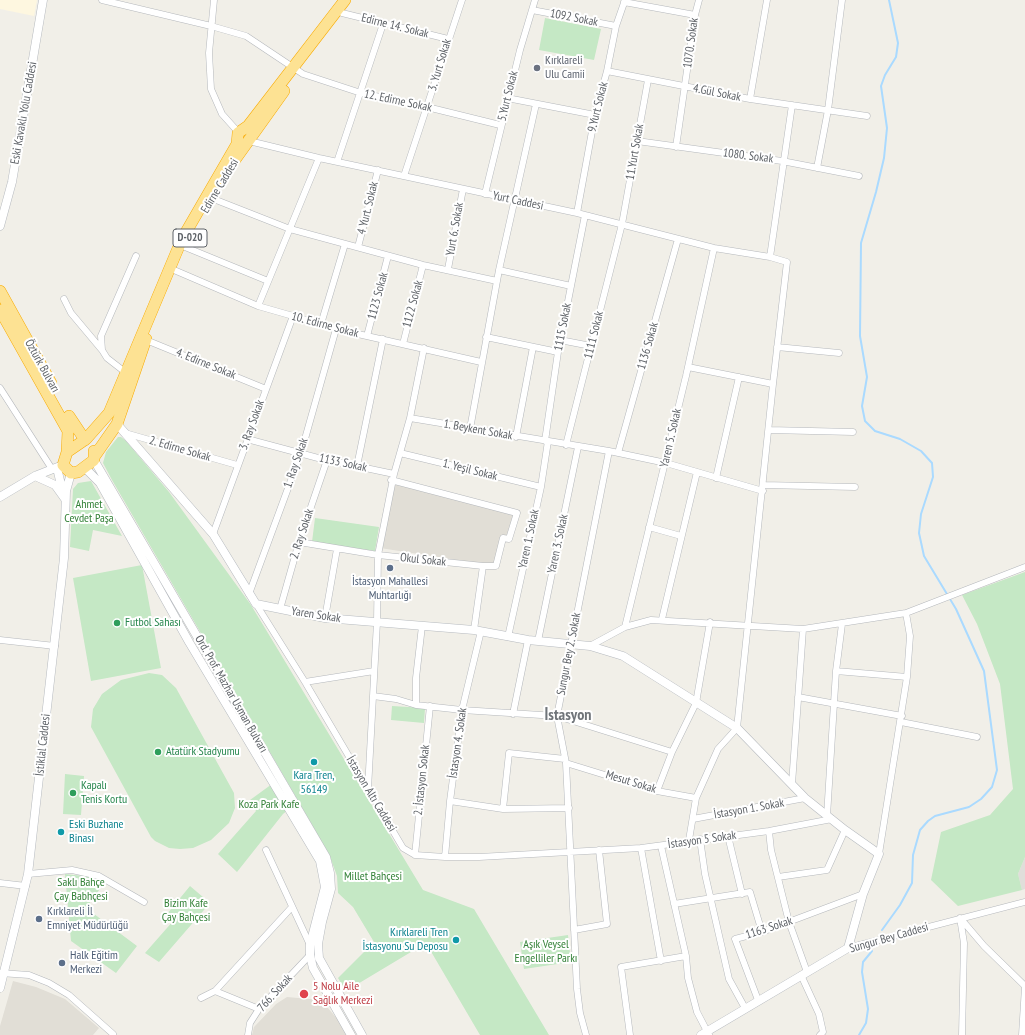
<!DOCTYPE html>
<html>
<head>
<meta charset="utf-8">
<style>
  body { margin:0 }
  canvas { display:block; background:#f1efe8 }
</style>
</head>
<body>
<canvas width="1025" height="1035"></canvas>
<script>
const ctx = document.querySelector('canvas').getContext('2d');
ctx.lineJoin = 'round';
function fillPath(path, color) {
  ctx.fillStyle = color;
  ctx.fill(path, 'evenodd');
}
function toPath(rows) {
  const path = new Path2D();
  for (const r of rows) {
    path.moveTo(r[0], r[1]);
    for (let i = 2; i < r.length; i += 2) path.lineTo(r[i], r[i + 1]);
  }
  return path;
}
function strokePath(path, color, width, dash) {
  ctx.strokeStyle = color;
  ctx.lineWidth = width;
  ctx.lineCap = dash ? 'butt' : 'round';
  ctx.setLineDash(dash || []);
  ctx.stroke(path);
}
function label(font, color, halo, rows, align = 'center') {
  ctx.font = font + ' "PT Sans Narrow",sans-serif';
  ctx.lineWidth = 4;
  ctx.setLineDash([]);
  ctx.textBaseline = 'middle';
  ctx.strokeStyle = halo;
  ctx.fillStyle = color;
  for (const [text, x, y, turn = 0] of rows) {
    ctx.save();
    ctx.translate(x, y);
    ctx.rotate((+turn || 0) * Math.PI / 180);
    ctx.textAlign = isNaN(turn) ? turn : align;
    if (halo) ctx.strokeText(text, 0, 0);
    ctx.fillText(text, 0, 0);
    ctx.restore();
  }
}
const commercial = toPath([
  [0,0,37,0,34,16,0,9]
]);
const industrial = toPath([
  [1025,857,1025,889,1022,890,1018,874]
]);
const education = toPath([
  [392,482,517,513,509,539,503,538,496,566,380,548],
  [13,981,36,987,65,999,99,1028,93,1035,0,1035,0,1026],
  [287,997,321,1000,351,1035,252,1035,254,1027,276,1004]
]);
const green = toPath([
  [545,18,601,29,594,60,539,50],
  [118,437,121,437,126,441,169,492,251,605,423,890,474,909,549,1035,480,1035,426,943,346,991,338,978,374,942,353,907,338,893,337,876,329,854,112,480,103,463,106,452],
  [91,481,122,536,93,530,89,551,70,547,73,489,78,483],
  [315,518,379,527,375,551,312,542],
  [142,565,161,668,91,681,73,578],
  [1025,572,1025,857,1018,874,1022,890,958,906,931,880,941,832,990,815,1013,789,1000,684,977,624,962,595],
  [149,673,162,675,176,688,234,793,235,808,229,823,211,840,193,848,180,849,169,848,155,841,151,837,91,727,93,709,102,694,121,680],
  [392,706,425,708,424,723,391,720],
  [65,774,84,776,81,815,63,814],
  [272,784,288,810,283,814,237,872,218,854,256,811,250,800],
  [65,874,94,877,105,882,86,908,137,946,116,973,71,941],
  [190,886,210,903,159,962,145,953,174,920,167,914],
  [568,935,571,962,524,969,520,942]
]);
const stream = toPath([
  [882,930,900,905,912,883,913,855,920,830,928,821,935,816,969,807,981,799,992,787,997,770,984,671,956,609,924,556,919,533,921,514,933,477,932,463,921,451,900,439,875,431,865,421,862,406,867,377,860,336,861,243,876,192,884,158,887,128,881,86,885,75,896,57,898,43,889,0],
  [859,1035,866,1023,868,1009,862,972,863,962,872,951]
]);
const street = toPath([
  [102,0,211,26,246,36,303,74,361,93,427,107,500,125],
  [214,0,209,53,211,89,222,114,239,133],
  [624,2,695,15],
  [532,10,616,26],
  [342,13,448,39],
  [607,71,750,99,867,116],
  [507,98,595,115],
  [750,99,767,0],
  [249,141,319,158,577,213,714,248,770,257,787,262,773,384,688,367],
  [637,141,782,161,859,176],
  [676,147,695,15,699,0],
  [337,162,383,24],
  [817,168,828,110,842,0],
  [404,176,462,0],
  [485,194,520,50,535,0],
  [211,198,290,229,423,265,497,281],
  [577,213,595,115,607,71,616,26,625,0],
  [185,247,268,281],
  [358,247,378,170],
  [770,257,792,105],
  [448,269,463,189],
  [174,270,258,306,293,316,336,329,481,362],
  [499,270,571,286],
  [64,299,71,313,102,350],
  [258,306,319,158],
  [321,324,345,244],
  [367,336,388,256],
  [486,337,558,352],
  [146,340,266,389],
  [560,340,591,346],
  [403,344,423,265],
  [777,347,839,353],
  [125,372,107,358,102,350,101,336,136,256],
  [0,388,52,469],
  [410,418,609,451,666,463,763,491],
  [470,429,499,270,536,104],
  [769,430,853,432],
  [125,433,237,465],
  [516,437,533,347],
  [247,439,318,458,394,474],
  [545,441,558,352,585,215],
  [566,445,622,224,648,80],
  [400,453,541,487],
  [618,453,678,239],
  [357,466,383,339],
  [716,478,739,377],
  [391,480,517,513,509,539,503,538,496,566,483,566],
  [763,485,855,487],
  [649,527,681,536],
  [213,534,293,316],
  [299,542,378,555,483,566,474,630],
  [249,594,301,453,336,329],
  [256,604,305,682,403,848,415,855,445,857,479,857,641,848,769,831,832,819],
  [280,609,299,542,327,460],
  [325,618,337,549],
  [662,619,697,472],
  [625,627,686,376,714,248],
  [508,637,541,487,548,441],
  [0,640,55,646],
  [538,641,578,447],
  [590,646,625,627,651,620,803,629,906,613,1025,567],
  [836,671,907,677],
  [305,682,374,671],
  [373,696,396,699,416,705,462,710,557,716,672,752],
  [798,697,902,716],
  [416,705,416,678,422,626],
  [513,714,528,640],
  [901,722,977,737],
  [566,763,657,791,696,798],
  [792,784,803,629],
  [368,789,377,622,378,555,394,474,410,418,424,348],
  [657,791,672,752,696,703,710,622],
  [450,801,503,809,569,808],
  [503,809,509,753,565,759],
  [827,816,836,671,842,624],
  [693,819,805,798],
  [769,831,771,850,789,922,807,972],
  [728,836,742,894],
  [700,839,705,874,729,979,745,1008],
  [689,840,696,798,718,749,737,728,773,384],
  [661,846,686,956,688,978,697,1012,709,1035],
  [641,848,661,961],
  [266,850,310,945],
  [879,854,907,677,910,636,906,613],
  [415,855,430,706],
  [445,857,450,801,462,710,481,631],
  [28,874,72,870,99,876,144,902],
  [778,877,827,870,845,830],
  [0,883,26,886],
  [674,904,750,892,762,932],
  [960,918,964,943,962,1035],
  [961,919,984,946,1025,986],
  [574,930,607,924,599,850],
  [848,948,1025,902],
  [0,973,29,975,49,983,69,995,113,1034],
  [801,975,819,1014,823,1032,820,1035],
  [215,991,291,908],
  [201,998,215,991,259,1009],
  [758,1000,735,939,762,932,863,894],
  [248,1035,250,1023,259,1009,310,955],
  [586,1035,580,1013,577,989,566,763,557,716,609,451],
  [630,1035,621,967,686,956],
  [1022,1035,1025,987]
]);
const secondary = toPath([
  [0,226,12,182,43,0],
  [117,424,213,534,256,604,325,618,474,630,528,640,590,646,623,656,737,728,805,798,845,830,879,854,863,894,848,948,701,1035],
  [94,460,326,857,330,873,331,889,322,922,318,944,319,958,362,1035],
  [57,468,63,493],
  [85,468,100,483,189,642,320,861,325,887,310,945,310,955,313,968,351,1035],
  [35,476,55,485,65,499],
  [0,497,35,476,63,465],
  [0,988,28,874,64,558,66,491,71,473]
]);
const highway = toPath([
  [234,161,284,91],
  [0,291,51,383],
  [0,310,68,431,67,452,63,465,71,473,78,472,94,460,94,451],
  [69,416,85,440],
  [67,452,86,439,109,413,182,239,237,144,238,133,248,126,345,0],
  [94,457,117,424,146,339]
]);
const markers = [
  [537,68,4,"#6b7280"],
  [390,568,4,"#5c6f8a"],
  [117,623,4,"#2e9e5b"],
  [158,752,4,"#2e9e5b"],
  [314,762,4,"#0f9aa8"],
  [73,793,4,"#2e9e5b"],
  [61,832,4,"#0f9aa8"],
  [39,919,4,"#5c6f8a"],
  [456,940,4,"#0f9aa8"],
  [62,963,4,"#5c6f8a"],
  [304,994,5,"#e0444e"]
];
const shields = [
  [190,238,34]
];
const shieldNames = [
  ["D-020",190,238]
];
const streetNames = [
  ["1092 Sokak",574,18,11],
  ["Edirne 14. Sokak",395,26,14],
  ["1070. Sokak",691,43,-82],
  ["3. Yurt Sokak",440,65,-73],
  ["4.Gül Sokak",717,93,11],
  ["5.Yurt Sokak",508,96,-76],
  ["12. Edirne Sokak",398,101,12],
  ["9.Yurt Sokak",598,107,-76],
  ["Eski Kavaklı Yolu Caddesi",24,113,-80],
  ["11.Yurt Sokak",635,152,-80],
  ["1080. Sokak",748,156,7],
  ["Edirne Caddesi",220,186,-59],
  ["Yurt Caddesi",518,201,12],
  ["4 Yurt. Sokak",368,208,-76],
  ["Yurt 6. Sokak",455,229,-80],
  ["1123 Sokak",378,296,-75],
  ["1122 Sokak",413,304,-75],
  ["10. Edirne Sokak",325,325,15],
  ["1115 Sokak",563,327,-79],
  ["1111 Sokak",594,335,-76],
  ["1136 Sokak",648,346,-74],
  ["4. Edirne Sokak",206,364,22],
  ["Öztürk Bulvarı",42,366,61],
  ["3. Ray Sokak",252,425,-70],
  ["1. Beykent Sokak",478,430,10],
  ["Yaren 5. Sokak",671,438,-77],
  ["2. Edirne Sokak",180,449,16],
  ["1. Ray Sokak",296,463,-71],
  ["1133 Sokak",343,463,12],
  ["1. Yeşil Sokak",470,470,14],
  ["2. Ray Sokak",302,534,-72],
  ["Yaren 1. Sokak",529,539,-78],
  ["Yaren 3. Sokak",558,544,-78],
  ["Okul Sokak",423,560,6],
  ["Yaren Sokak",316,615,9],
  ["Sungur Bey 2. Sokak",569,654,-79],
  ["Ord. Prof. Mazhar Usman Bulvarı",231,694,60],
  ["İstasyon 4. Sokak",458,743,-82],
  ["İstiklal Caddesi",43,745,-84],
  ["2. İstasyon Sokak",422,780,-84],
  ["Mesut Sokak",631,782,17],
  ["İstasyon Altı Caddesi",371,794,59],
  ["İstasyon 1. Sokak",749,809,-10],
  ["İstasyon 5 Sokak",702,840,-8],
  ["1163 Sokak",769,928,-18],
  ["Sungur Bey Caddesi",889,938,-16],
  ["766. Sokak",275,993,-48]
];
const worshipNames = [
  ["Kırklareli",545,61],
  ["Ulu Camii",545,75]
];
const parkNames = [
  ["Ahmet",89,505],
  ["Cevdet Paşa",89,519],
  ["Koza Park Kafe",269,805],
  ["Millet Bahçesi",373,877],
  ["Saklı Bahçe",81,883],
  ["Çay Babhçesi",81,897],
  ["Bizim Kafe",186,904],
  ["Çay Bahçesi",186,918],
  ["Aşık Veysel",546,945],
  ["Engelliler Parkı",546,959]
];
const serviceNames = [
  ["İstasyon Mahallesi",390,582,"center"],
  ["Muhtarlığı",390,596,"center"],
  ["Kırklareli İl",47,912],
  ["Emniyet Müdürlüğü",47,926],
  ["Halk Eğitim",70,956],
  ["Merkezi",70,970]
];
const leisureNames = [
  ["Futbol Sahası",125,623],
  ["Atatürk Stadyumu",166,752],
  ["Kapalı",81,786],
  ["Tenis Kortu",81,800]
];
const cultureNames = [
  ["Kara Tren,",314,776],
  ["56149",314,790],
  ["Eski Buzhane",69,825,"left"],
  ["Binası",69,839,"left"],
  ["Kırklareli Tren",448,933,"right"],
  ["İstasyonu Su Deposu",448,947,"right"]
];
const healthNames = [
  ["5 Nolu Aile",313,987],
  ["Sağlık Merkezi",313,1001]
];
const districtNames = [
  ["İstasyon",568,715]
];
fillPath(commercial, '#fef7e0');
fillPath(industrial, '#e0deda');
fillPath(education, '#e1ded6');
fillPath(green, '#c5e8c5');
strokePath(stream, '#aadaff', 2);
strokePath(street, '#b5b8bc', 7);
strokePath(secondary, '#b6babf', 9);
strokePath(highway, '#f9ab00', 12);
strokePath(street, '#fff', 6);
strokePath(secondary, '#fff', 8);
strokePath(highway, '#fde293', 11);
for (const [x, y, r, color] of markers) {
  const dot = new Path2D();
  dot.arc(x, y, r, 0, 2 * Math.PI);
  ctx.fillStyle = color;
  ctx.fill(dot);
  strokePath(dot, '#fff', 1.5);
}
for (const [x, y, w] of shields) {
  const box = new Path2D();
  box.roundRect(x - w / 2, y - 9, w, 18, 3);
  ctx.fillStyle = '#fff';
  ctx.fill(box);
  strokePath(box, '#5f6368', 1);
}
label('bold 11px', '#5f6368', null, shieldNames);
label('12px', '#5f6368', '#fff', streetNames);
label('12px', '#5b616d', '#fff', worshipNames, 'left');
label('12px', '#348238', '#fff', parkNames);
label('12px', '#4e5e75', '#fff', serviceNames, 'left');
label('12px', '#27864d', '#fff', leisureNames, 'left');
label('12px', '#0d838f', '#fff', cultureNames);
label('12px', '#be3a42', '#fff', healthNames, 'left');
label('bold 16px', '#70757a', '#fff', districtNames);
</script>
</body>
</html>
